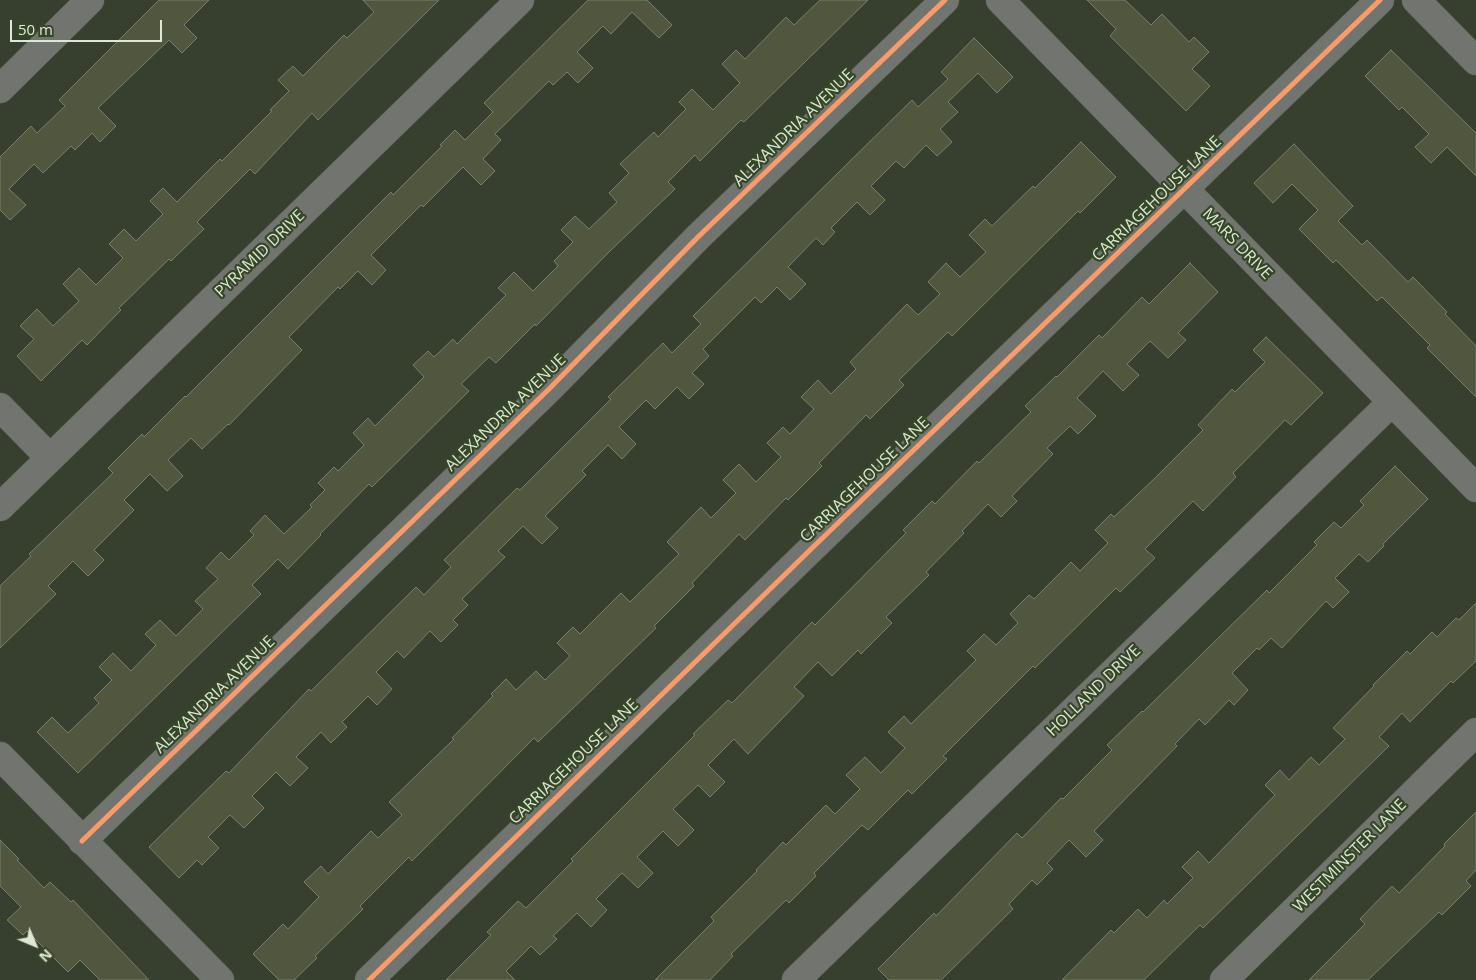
<!DOCTYPE html>
<html>
<head>
<meta charset="utf-8">
<style>
  body { margin:0 }
  #map { position:relative; width:1476px; height:980px; overflow:hidden; background:#37402f; font-family:"Open Sans",sans-serif }
  canvas { display:block }
  .north { position:absolute; left:10px; top:920px; width:50px; height:50px; -webkit-text-stroke:4px #364728; paint-order:stroke; rotate:135deg; font-size:14px; font-weight:700; line-height:20px; text-align:center; color:#dce7d4 }
  .north::after { content:''; display:block; margin:auto; width:18px; height:22px; background:#dce7d4; clip-path:polygon(50% 0,100% 100%,50% 72%,0 100%) }
  .scale { position:absolute; left:10px; top:20px; width:152px; height:22px; box-sizing:border-box; border:2px solid #dce7d4; border-top:0; padding-left:6px; font-size:15px; line-height:18px; white-space:nowrap; color:#dce7d4; -webkit-text-stroke:4px #364728; paint-order:stroke }
</style>
</head>
<body>
<div id="map">
<canvas width="1476" height="980"></canvas>
<div class="north">N</div>
<div class="scale">50 m</div>
</div>
<script>
const ctx = document.querySelector('canvas').getContext('2d');
ctx.lineJoin = 'round';
function fillPath(path, color) {
  ctx.fillStyle = color;
  ctx.fill(path, 'evenodd');
}
function toPath(rows) {
  const path = new Path2D();
  for (const r of rows) {
    path.moveTo(r[0], r[1]);
    for (let i = 2; i < r.length; i += 2) path.lineTo(r[i], r[i + 1]);
  }
  return path;
}
function strokePath(path, color, width, dash) {
  ctx.strokeStyle = color;
  ctx.lineWidth = width;
  ctx.lineCap = dash ? 'butt' : 'round';
  ctx.setLineDash(dash || []);
  ctx.stroke(path);
}
function label(font, color, halo, rows, align = 'center') {
  ctx.font = font + ' "Open Sans",sans-serif';
  ctx.lineWidth = 4.5;
  ctx.setLineDash([]);
  ctx.textBaseline = 'middle';
  ctx.strokeStyle = halo;
  ctx.fillStyle = color;
  for (const [text, x, y, turn = 0] of rows) {
    ctx.save();
    ctx.translate(x, y);
    ctx.rotate((+turn || 0) * Math.PI / 180);
    ctx.textAlign = isNaN(turn) ? turn : align;
    if (halo) ctx.strokeText(text, 0, 0);
    ctx.fillText(text, 0, 0);
    ctx.restore();
  }
}
const building = toPath([
  [159,0,209,0,184,25,197,38,182,53,169,40,98,108,116,126,100,142,92,133,75,150,71,146,43,173,34,164,9,189,26,205,10,220,0,210,0,157,31,126,37,133,65,106,59,100,159,0],
  [363,0,439,0,318,120,312,113,255,174,250,169,197,222,204,229,171,261,169,259,119,308,121,310,87,345,82,340,41,381,17,356,34,339,20,326,37,309,53,326,79,301,63,284,79,268,96,285,123,258,109,244,124,229,136,241,163,214,150,201,163,188,177,202,220,159,222,161,272,111,270,110,289,91,278,80,293,66,303,76,344,35,347,38,374,12,363,0],
  [588,0,647,0,672,25,659,38,632,12,611,34,603,26,577,52,593,68,578,83,567,72,553,85,549,81,495,134,501,140,483,159,495,171,481,185,463,167,423,207,421,205,371,255,386,270,372,285,358,271,340,289,338,287,289,337,302,350,229,425,228,424,202,449,191,438,168,460,183,476,167,491,150,474,124,500,134,510,94,550,104,560,88,576,73,561,48,586,56,594,0,648,0,586,31,556,29,554,113,473,108,468,142,434,144,437,185,396,186,397,391,192,393,195,442,146,440,145,455,130,465,140,493,112,484,103,588,0],
  [820,0,868,0,744,122,741,120,700,161,695,155,668,182,675,189,610,251,536,326,535,324,496,363,489,357,461,384,469,391,372,487,369,484,320,534,321,535,288,569,278,559,252,585,261,594,78,773,37,732,52,717,68,733,99,703,94,698,112,680,99,667,113,653,131,671,156,645,145,634,160,620,176,636,203,609,195,601,218,579,206,568,221,552,229,560,254,535,250,531,265,515,284,534,312,507,310,505,325,490,318,483,334,467,338,471,364,445,353,433,368,418,375,426,424,377,413,365,428,351,434,357,453,339,457,344,506,295,498,288,514,272,533,291,558,266,554,261,573,242,561,230,575,216,589,229,617,202,609,193,629,173,620,164,654,132,658,137,686,109,679,102,692,89,713,110,740,83,722,64,736,50,745,59,786,17,794,25,820,0],
  [1087,0,1125,0,1151,25,1162,14,1189,42,1194,37,1209,52,1192,69,1210,86,1186,111,1110,36,1116,29,1087,0],
  [974,38,1013,77,997,93,978,73,948,102,958,112,940,129,952,142,937,156,926,145,904,168,896,161,871,186,885,200,870,215,857,202,831,228,835,232,823,245,816,238,788,267,806,284,790,300,777,287,761,303,755,297,703,349,709,356,692,373,704,384,689,399,677,387,655,409,646,400,619,427,636,444,622,459,608,445,582,471,586,475,545,516,558,528,542,544,523,526,498,551,505,557,462,599,468,605,453,620,458,625,441,642,430,631,404,658,397,651,376,672,392,689,377,705,368,696,342,722,347,727,331,743,321,732,296,757,308,768,290,786,276,772,252,796,264,808,244,828,230,815,208,837,219,848,202,865,197,860,179,878,149,847,226,771,229,773,309,689,311,691,416,587,424,595,451,567,444,560,517,488,520,490,611,399,608,397,663,343,672,353,701,324,693,316,912,100,918,107,948,79,941,72,974,38],
  [1391,50,1476,133,1476,176,1447,147,1431,163,1415,147,1429,134,1402,107,1399,110,1365,76,1391,50],
  [1081,142,1116,177,1080,213,1078,211,952,336,948,332,899,380,904,385,870,419,866,415,819,463,822,466,788,500,786,498,745,540,739,534,692,583,694,586,654,626,656,628,538,742,534,738,412,861,409,857,360,906,363,909,315,956,317,958,294,980,279,980,253,954,283,924,288,929,319,897,304,882,321,866,328,874,371,831,378,838,402,815,389,802,454,739,452,738,493,696,491,694,506,679,516,690,536,671,545,680,570,656,557,643,573,627,580,634,621,593,630,602,679,554,667,542,701,507,711,518,736,493,723,480,739,464,756,482,781,457,767,443,783,427,790,434,814,409,801,397,818,380,831,394,856,369,850,362,907,304,918,315,940,294,928,282,946,263,960,277,986,252,969,235,985,219,992,226,1033,186,1035,188,1081,142],
  [1294,144,1353,206,1338,221,1362,245,1367,240,1408,282,1413,277,1447,312,1445,314,1476,346,1476,397,1427,348,1430,345,1382,297,1377,301,1336,260,1333,263,1299,229,1318,210,1292,184,1273,203,1254,183,1294,144],
  [1190,263,1218,292,1178,333,1186,340,1168,358,1150,341,1127,364,1139,375,1123,391,1103,371,1077,398,1096,416,1078,434,1070,426,1047,448,1053,454,1012,496,1017,501,1001,517,988,504,962,531,964,533,926,572,929,575,886,617,892,623,861,654,858,650,832,676,818,662,794,687,804,696,748,754,734,739,708,765,725,782,710,797,698,785,673,809,694,830,678,846,663,831,637,857,653,873,638,888,622,873,596,899,607,910,591,927,577,913,553,936,557,939,540,955,531,946,506,971,515,980,446,980,491,935,487,932,518,901,526,908,573,861,571,859,695,735,693,734,728,700,732,703,812,622,815,625,906,533,903,530,932,501,935,504,977,461,979,463,1031,412,1025,406,1056,376,1057,377,1099,335,1102,338,1142,297,1149,304,1190,263],
  [1266,337,1323,393,1291,425,1285,420,1233,473,1236,477,1203,511,1193,501,1145,549,1155,558,1120,592,1116,588,1035,668,1033,666,943,756,947,759,912,794,908,790,868,830,862,825,814,873,816,876,789,903,786,900,731,954,733,956,710,980,655,980,714,921,711,917,757,871,756,870,783,842,786,845,826,805,835,814,860,789,846,775,865,757,881,773,905,748,888,732,904,716,911,724,976,660,967,651,984,634,996,645,1018,623,1010,614,1029,595,1034,599,1071,562,1080,571,1108,543,1095,530,1111,514,1114,517,1156,477,1203,430,1198,425,1232,389,1235,392,1265,362,1253,350,1266,337],
  [1395,466,1428,499,1383,544,1384,546,1368,562,1359,554,1335,578,1349,592,1333,608,1326,601,1282,648,1271,638,1259,650,1257,648,1232,673,1248,690,1234,705,1229,700,1205,725,1199,719,1175,744,1177,746,1094,831,1103,840,1086,857,1069,840,1047,863,1053,869,1037,885,1032,880,1009,904,1013,909,941,980,889,980,878,969,934,913,936,916,1017,833,1022,838,1061,798,1063,799,1112,750,1107,745,1142,711,1143,712,1267,590,1269,593,1317,545,1314,542,1334,522,1341,528,1364,505,1360,501,1395,466],
  [1476,603,1476,661,1453,683,1451,681,1410,722,1402,713,1379,737,1389,746,1203,928,1200,925,1144,980,1062,980,1111,930,1114,933,1138,909,1147,918,1164,900,1167,904,1193,878,1182,867,1198,851,1209,863,1275,795,1265,785,1280,770,1289,780,1311,757,1319,765,1345,739,1333,728,1374,686,1373,685,1407,651,1410,654,1432,632,1437,637,1456,618,1459,620,1476,603],
  [1476,812,1476,870,1466,881,1471,886,1442,915,1439,912,1368,980,1309,980,1365,924,1360,919,1392,886,1399,893,1445,846,1444,844,1476,812],
  [0,840,19,859,17,860,44,888,50,882,71,902,73,900,149,980,100,980,80,960,68,972,27,931,23,935,7,920,21,907,0,886,0,840]
]);
const minor = toPath([
  [1000,0,1476,488],
  [1416,0,1476,61],
  [0,89,90,0],
  [0,407,50,458],
  [0,507,520,0],
  [0,756,220,980],
  [82,841,549,389,699,236,945,0],
  [369,980,808,552,1380,0],
  [796,980,1392,402],
  [1224,980,1476,732]
]);
const cycleway = toPath([
  [82,841,549,389,699,236,945,0],
  [369,980,808,552,1380,0]
]);
const streetNames = [
  ["ALEXANDRIA AVENUE",794,128,-44],
  ["CARRIAGEHOUSE LANE",1157,199,-44],
  ["MARS DRIVE",1237,244,46],
  ["PYRAMID DRIVE",260,254,-44],
  ["ALEXANDRIA AVENUE",506,413,-44],
  ["CARRIAGEHOUSE LANE",865,480,-44],
  ["HOLLAND DRIVE",1094,691,-44],
  ["ALEXANDRIA AVENUE",215,695,-44],
  ["CARRIAGEHOUSE LANE",574,762,-44],
  ["WESTMINSTER LANE",1350,856,-45]
];
fillPath(building, '#51573f');
strokePath(building, '#797e6e', 1);
strokePath(minor, '#555c4e', 29);
strokePath(minor, '#727470', 28);
strokePath(cycleway, '#fa9b69', 5);
label('16px', '#dce7d4', '#364728', streetNames);
</script>
</body>
</html>
